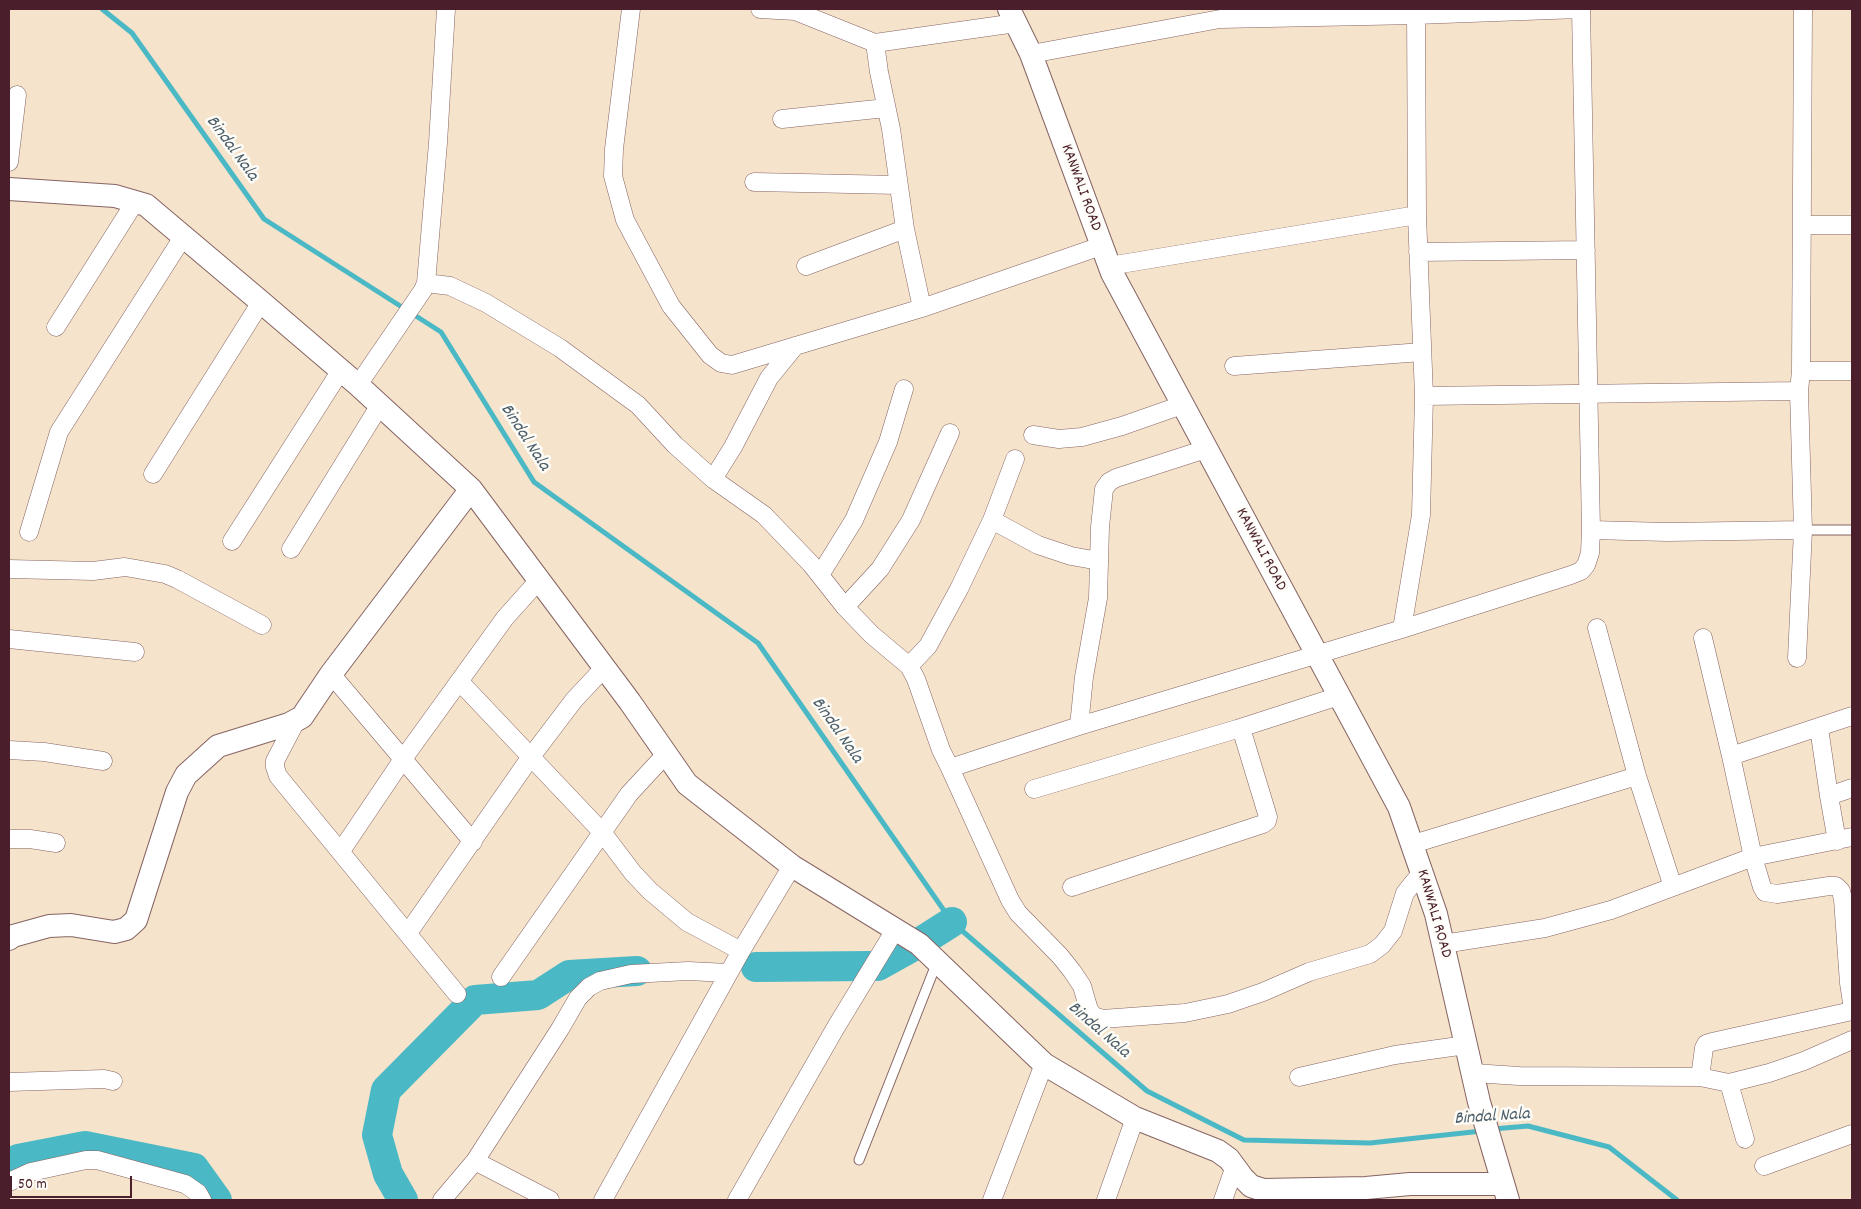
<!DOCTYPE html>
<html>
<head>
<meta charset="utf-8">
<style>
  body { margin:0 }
  #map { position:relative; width:1861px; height:1209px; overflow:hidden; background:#f5e3cb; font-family:Dekko,sans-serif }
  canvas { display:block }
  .frame { position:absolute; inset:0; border:10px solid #4a1f2b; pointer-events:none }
  .scale { position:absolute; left:10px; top:1176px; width:122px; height:22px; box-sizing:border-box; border:2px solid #4a1f2b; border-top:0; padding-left:6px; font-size:15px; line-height:18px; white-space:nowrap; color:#4a1f2b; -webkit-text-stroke:4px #fdfcf7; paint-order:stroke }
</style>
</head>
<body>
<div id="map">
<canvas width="1861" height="1209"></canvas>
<div class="frame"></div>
<div class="scale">50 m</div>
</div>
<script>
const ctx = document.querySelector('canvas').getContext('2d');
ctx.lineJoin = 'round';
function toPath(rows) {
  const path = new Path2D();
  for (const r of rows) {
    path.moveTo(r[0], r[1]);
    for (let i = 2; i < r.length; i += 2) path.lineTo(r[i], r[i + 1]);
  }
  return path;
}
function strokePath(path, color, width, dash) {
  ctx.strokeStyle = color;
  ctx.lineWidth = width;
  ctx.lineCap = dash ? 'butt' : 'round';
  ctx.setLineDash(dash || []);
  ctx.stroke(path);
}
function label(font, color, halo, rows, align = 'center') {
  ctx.font = font + ' Dekko,sans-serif';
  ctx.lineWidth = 5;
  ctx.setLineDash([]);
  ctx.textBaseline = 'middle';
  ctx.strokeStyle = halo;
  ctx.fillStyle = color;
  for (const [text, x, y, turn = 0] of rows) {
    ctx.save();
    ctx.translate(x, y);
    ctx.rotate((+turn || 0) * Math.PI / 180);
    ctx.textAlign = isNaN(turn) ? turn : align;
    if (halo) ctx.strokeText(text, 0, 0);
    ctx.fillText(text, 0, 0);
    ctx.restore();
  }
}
const stream = toPath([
  [102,9,132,33,264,219,441,332,534,482,758,643,952,922,1147,1091,1244,1140,1370,1143,1482,1131],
  [1493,1129,1528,1126,1609,1147,1677,1200]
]);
const river = toPath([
  [922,941,952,922],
  [878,966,914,946],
  [756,967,870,966],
  [9,1164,18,1159,85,1146,194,1168,217,1200],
  [403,1200,388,1174,377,1135,386,1090,475,1000,538,995,569,975,637,971]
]);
const service = toPath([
  [1803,530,1852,530],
  [859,1160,937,962]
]);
const minor = toPath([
  [631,9,614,149,613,176,625,220,671,306,710,355,721,363,732,365,922,308,1101,246],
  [760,9,795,11,875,43,1016,23],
  [875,43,879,72,891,129,905,229,922,308],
  [1031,54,1220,19,1416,15,1579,9],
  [782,119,886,108],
  [9,162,17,95],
  [754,182,898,185],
  [1802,225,1852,225],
  [1418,252,1586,250],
  [806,266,905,229],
  [1109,266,1417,215],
  [426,283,450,286,486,303,560,348,638,405,675,445,713,479,764,515,811,564,845,607,872,635,909,666,916,679,941,750,950,768,1079,726,1402,629,1571,575,1581,571,1586,565,1590,553,1591,530,1581,9],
  [56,327,135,202],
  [1234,366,1422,352],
  [1801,371,1852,371],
  [358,385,423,290,426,283,438,143,446,9],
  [1424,396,1799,391],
  [1033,435,1059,439,1082,437,1122,426,1182,405],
  [153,474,261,302],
  [713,479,733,447,769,378,795,346],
  [992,520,1038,545,1071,556,1099,561],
  [1591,530,1667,532,1803,530],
  [29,532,59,432,183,237],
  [232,541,341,370],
  [291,549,380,405],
  [9,569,93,571,125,567,165,574,177,579,262,625],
  [820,575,854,520,888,442,904,389],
  [845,607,880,569,911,520,950,433],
  [1597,628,1637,776,1673,887],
  [1402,629,1421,515,1424,396,1417,215,1416,9],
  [1703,638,1731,756,1753,857,1762,887,1765,892,1777,894,1829,886,1836,886,1841,891,1843,899,1849,983,1852,1003],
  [9,639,135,652],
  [1797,658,1803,530,1799,391,1801,371,1803,9],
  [909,666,928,646,959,589,992,520,1015,459],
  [331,674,473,842],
  [460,682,602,832,633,873,650,891,687,922,741,951],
  [296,721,275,761,275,767,278,776,457,994],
  [1079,726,1084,677,1098,598,1100,527,1104,489,1109,482,1116,478,1206,449],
  [1819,728,1829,796],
  [9,750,44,752,103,761],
  [1731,756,1852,716],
  [950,768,1010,900,1018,913,1060,956,1072,971,1082,986,1089,1010,1094,1016,1102,1019,1185,1013,1228,1004,1263,992,1309,972,1370,954,1382,945,1393,931,1405,893,1422,872],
  [1034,789,1237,729,1339,696],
  [9,839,30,839,56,843],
  [1837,841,1829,796,1852,788],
  [1413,844,1637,776],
  [341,851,403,759,505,618,539,580],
  [1072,887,1263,824,1267,821,1268,817,1241,728],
  [408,933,530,758,574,700,604,668],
  [1443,944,1545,928,1611,910,1753,857,1852,837],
  [501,977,629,794,666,754],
  [1473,1073,1519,1076,1700,1077,1729,1083,1769,1073,1804,1061,1852,1040],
  [1299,1077,1395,1055,1466,1045],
  [1700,1077,1704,1048,1706,1044,1712,1042,1852,1011],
  [9,1082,104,1079,113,1081],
  [1729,1083,1745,1139],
  [475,1161,550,1200],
  [1764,1166,1852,1134],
  [9,1182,31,1172,86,1160,97,1160,185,1184,198,1193,202,1200],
  [442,1200,475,1161,560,1029,578,998,589,987,600,981,631,974,688,971,728,973],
  [603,1200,741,951,792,866],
  [737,1200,836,1027,895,930],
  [992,1200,1044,1064],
  [1106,1200,1135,1118],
  [1223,1200,1235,1166]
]);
const tertiary = toPath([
  [1009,9,1031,54,1112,273,1399,807,1436,914,1479,1102,1508,1200],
  [9,189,115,196,146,205,261,302,358,385,471,489,630,702,687,784,792,866,919,944,1044,1064,1135,1118,1218,1151,1229,1159,1243,1178,1251,1186,1263,1190,1366,1188,1410,1184,1503,1184],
  [9,939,13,936,49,926,71,925,114,932,126,929,136,920,177,792,186,775,218,746,289,724,302,717,331,674,471,489]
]);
const streetNames = [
  ["KANWALI ROAD",1080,188,70],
  ["KANWALI ROAD",1260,550,62],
  ["KANWALI ROAD",1433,914,74]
];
const waterNames = [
  ["Bindal Nala",231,149,54],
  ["Bindal Nala",524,438,57],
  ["Bindal Nala",836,731,55],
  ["Bindal Nala",1098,1031,41],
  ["Bindal Nala",1492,1118,-4]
];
strokePath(stream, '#4bb9c5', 5);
strokePath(river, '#4bb9c5', 30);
strokePath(service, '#866463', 11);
strokePath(minor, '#866463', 19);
strokePath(tertiary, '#866463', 24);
strokePath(service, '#fff', 9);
strokePath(minor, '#fff', 18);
strokePath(tertiary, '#fff', 22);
label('16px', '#4a1f2b', '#fdfcf7', streetNames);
label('italic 18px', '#4a5d69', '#fdfcf7', waterNames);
</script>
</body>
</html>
